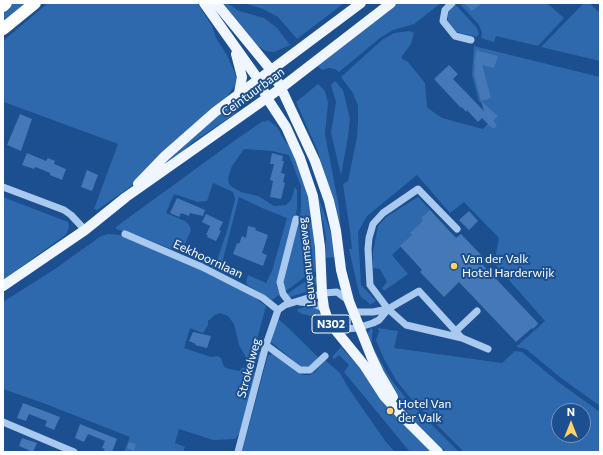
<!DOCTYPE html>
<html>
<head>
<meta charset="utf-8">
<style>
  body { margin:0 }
  #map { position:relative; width:603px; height:455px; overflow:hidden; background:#1b4f8f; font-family:Commissioner,sans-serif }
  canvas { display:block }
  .frame { position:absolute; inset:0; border:4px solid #fff; pointer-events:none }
  .north { position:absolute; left:551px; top:403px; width:40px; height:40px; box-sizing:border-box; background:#1b4f8f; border:1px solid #7695bc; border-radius:50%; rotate:0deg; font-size:11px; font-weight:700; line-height:16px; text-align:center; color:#fff }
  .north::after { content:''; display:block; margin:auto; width:14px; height:18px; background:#ffd166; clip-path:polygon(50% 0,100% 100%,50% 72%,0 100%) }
</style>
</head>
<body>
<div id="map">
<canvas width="603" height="455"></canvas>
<div class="frame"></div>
<div class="north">N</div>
</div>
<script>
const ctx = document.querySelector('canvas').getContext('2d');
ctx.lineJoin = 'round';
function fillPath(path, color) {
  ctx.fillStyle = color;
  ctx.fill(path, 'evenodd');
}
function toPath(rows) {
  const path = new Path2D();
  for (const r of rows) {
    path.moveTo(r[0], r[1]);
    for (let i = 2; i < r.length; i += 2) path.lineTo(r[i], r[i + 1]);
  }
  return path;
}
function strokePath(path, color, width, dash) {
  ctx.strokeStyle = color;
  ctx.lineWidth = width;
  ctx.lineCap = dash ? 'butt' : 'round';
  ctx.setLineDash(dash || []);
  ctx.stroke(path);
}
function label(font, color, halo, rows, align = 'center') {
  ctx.font = font + ' Commissioner,sans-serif';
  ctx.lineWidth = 4;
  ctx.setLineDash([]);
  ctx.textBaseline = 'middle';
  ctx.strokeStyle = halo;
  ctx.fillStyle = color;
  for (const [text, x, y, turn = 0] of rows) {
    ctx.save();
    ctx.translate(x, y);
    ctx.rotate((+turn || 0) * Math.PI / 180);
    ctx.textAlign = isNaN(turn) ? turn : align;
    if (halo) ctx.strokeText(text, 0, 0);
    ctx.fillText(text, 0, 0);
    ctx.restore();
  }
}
const green = toPath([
  [14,3,28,3,3,23,3,12],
  [48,3,197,3,212,26,216,38,227,55,237,78,234,87,223,102,130,187,97,210,94,209,118,144,4,102,3,104,3,41],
  [219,3,227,3,239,11,264,18,277,28,290,45,274,52,266,51,258,46],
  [243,3,344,3,297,39,278,17,263,9],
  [398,3,441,3,414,24,393,30,380,38,339,72,335,69,329,68,322,70,317,65],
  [459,3,547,3,564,18,538,46,496,36,494,42,481,38,482,33,479,25],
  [584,3,589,3,600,13,600,61,541,47],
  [455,4,477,28,479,33,477,37,457,32,448,21,448,13],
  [410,31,414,33,411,44,402,56,402,59,408,62,425,83,427,107,429,109,442,118,483,129,496,115,479,101,472,75,474,46,600,77,600,406,561,378,526,349,516,347,545,321,494,263,499,238,464,202,450,213,417,175,367,216,358,232,361,285,376,301,370,305,368,302,361,297,359,293,349,249,352,249,350,231,343,184,348,181,357,137,358,120,358,106,353,93,341,77,382,40,394,33],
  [335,81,343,90,350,119,348,137,341,175,331,133,336,102,331,85],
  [318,84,325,91,328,103,325,134,339,207,341,231,346,266,344,267,330,190,317,149,296,102],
  [229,104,236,113,193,142,170,163,166,159],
  [268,120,277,127,285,141,292,148,301,171,314,218,318,271,306,276,286,291,283,285,301,210,301,186,289,155,272,151,244,149,232,166,228,178,229,184,232,187,241,192,258,196,274,206,286,205,291,200,295,187,297,190,297,209,278,285,278,289,280,294,272,300,247,285,246,282,248,275,266,283,272,271,287,218,262,208,239,197,222,263,238,272,234,277,217,270,198,261,197,255,198,252,217,261,227,231,235,199,233,192,213,183,207,201,198,202,174,194,166,213,185,221,189,225,191,230,182,251,179,252,134,234,116,229,116,227,124,221,234,141,263,121,265,122],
  [318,196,332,236,335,257,325,258,326,237],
  [3,197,68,222,69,226,67,233,64,236,3,280],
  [418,197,433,213,411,233,412,236,392,255,408,274,384,291,382,288,387,282,380,269,373,268,373,252,378,226,386,217],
  [108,234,120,235,204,271,254,297,266,306,256,343,257,350,261,353,259,359,255,360,247,359,239,345,234,324,228,316,220,313,215,315,208,321,208,325,203,333,190,328,184,348,211,357,218,356,221,358,224,367,226,368,239,371,242,368,248,367,252,368,254,370,255,373,241,431,235,439,213,440,179,429,175,443,185,447,183,452,124,452,130,437,43,403,3,389,3,302,55,269,101,236],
  [317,276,317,283,312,290,290,297,287,294,306,281],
  [305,307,314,307,319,309,328,321,323,321,316,317,302,314,297,311,298,309],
  [278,319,283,323,319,358,311,366,303,367,300,366,271,342],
  [371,328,373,330,372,335,372,345,387,373,393,382,410,403,459,452,446,452,414,420,396,397,368,339,368,333],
  [378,328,398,331,394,348,502,363,515,351,522,352,557,381,600,412,600,452,464,452,412,400,396,380,384,359,376,340,379,332],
  [559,411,583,411,583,435,559,435],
  [341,347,366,374,408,429,431,452,410,452,344,372,349,365,339,355,334,359,332,357],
  [273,354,296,372,303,375,310,375,315,372,325,360,340,373,349,389,386,442,395,452,242,452,268,355]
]);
const building = toPath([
  [464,3,482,3,472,11],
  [477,48,478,51,498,56,494,68,482,65,491,98,481,101,474,74,475,63,474,63],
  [449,65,458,74,453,79,484,111,481,101,498,116,493,121,497,125,494,129,489,125,488,126,488,124,482,118,478,122,467,110,466,112,462,107,461,108,434,79],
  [20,114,32,119,21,151,7,145],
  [27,153,46,161,48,158,55,161,54,164,66,169,62,180,50,175,50,173,43,170,35,167,34,169,22,165],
  [272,153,283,156,282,161,284,161,281,173,285,174,283,182,285,183,281,199,270,197,273,181,270,180,274,164,270,164],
  [87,170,98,175,92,191,81,187],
  [177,198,205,210,203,216,190,213,189,216,181,213,179,217,170,213],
  [430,210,456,238,461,234,484,258,480,262,537,322,538,324,533,329,532,328,516,342,459,282,444,297,420,272,422,270,400,246,412,235,410,233,423,221,421,218],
  [469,211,478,221,469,230,459,220],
  [206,214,223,222,219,230,221,231,216,241,207,237,208,235,206,235,210,226,202,222],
  [248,226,256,228,255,230,268,235,262,253,267,255,263,266,233,254,237,243,239,244,242,236,246,238],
  [193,332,211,336,207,348,195,345,196,344,189,341],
  [23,403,60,417,54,430,45,426,47,421,29,414,26,421,17,418],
  [80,424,117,439,112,452,103,452,105,449,102,448,105,441,88,434,84,442,75,438],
  [22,438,37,443,33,452,19,446],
  [129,442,136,444,134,451,127,448]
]);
const minor = toPath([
  [452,3,445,10,443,21,455,36,471,40],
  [3,187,64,210,71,215,85,230],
  [457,229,418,189,383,213,373,224,369,238,368,249,370,285,388,309,406,325,462,338,488,349],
  [125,234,202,267,263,298,278,310],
  [300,302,311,303,324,308],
  [290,303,283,294,280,282,296,219],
  [353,312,373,312,388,309],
  [332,324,346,329,357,328,373,323,379,320,388,309,419,291,461,337],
  [456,331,477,311],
  [266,345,300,370,310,370,325,356],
  [3,422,74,452],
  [238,452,266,345,278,310,285,305,324,293,337,292,349,301]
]);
const major = toPath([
  [204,3,258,79,267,98,286,127,300,158,313,196,320,247,322,293,324,308,327,317,337,332,364,365,384,396,411,425,438,452],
  [216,3,271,70,281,88,315,161,329,201,336,231,341,270,349,301,371,356,379,373,393,397],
  [236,54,242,77,239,93],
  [138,184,165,156,215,112,361,3],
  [3,286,85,230,126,197,281,88,391,3]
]);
const highway = toPath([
  [3,6,6,3],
  [3,29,35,3]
]);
const markers = [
  [454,266,4,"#ffd166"],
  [390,411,4,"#ffd166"]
];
const shields = [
  [331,324,38]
];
const shieldNames = [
  ["N302",331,324]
];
const streetNames = [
  ["Ceintuurbaan",253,92,-36],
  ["Eekhoornlaan",208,259,25],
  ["Leuvenumseweg",307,262,-96],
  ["Strokelweg",249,368,-75]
];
const poiNames = [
  ["Van der Valk",462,259],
  ["Hotel Harderwijk",462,273],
  ["Hotel Van",398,404],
  ["der Valk",398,418]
];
fillPath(green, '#2e69ad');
fillPath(building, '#4478b7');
strokePath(minor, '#a9c9ee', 7);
strokePath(major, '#f0f6ff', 10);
strokePath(highway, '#fff', 12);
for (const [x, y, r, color] of markers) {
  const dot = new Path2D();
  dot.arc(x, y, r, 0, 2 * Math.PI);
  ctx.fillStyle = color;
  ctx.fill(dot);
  strokePath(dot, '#1b4f8f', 1.5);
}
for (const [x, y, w] of shields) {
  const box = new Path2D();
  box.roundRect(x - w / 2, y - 9, w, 18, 3);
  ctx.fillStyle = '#1b4f8f';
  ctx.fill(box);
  strokePath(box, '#fff', 1);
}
label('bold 11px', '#fff', null, shieldNames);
label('12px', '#fff', '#1b4f8f', streetNames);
label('12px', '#fff', '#1b4f8f', poiNames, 'left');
</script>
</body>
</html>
